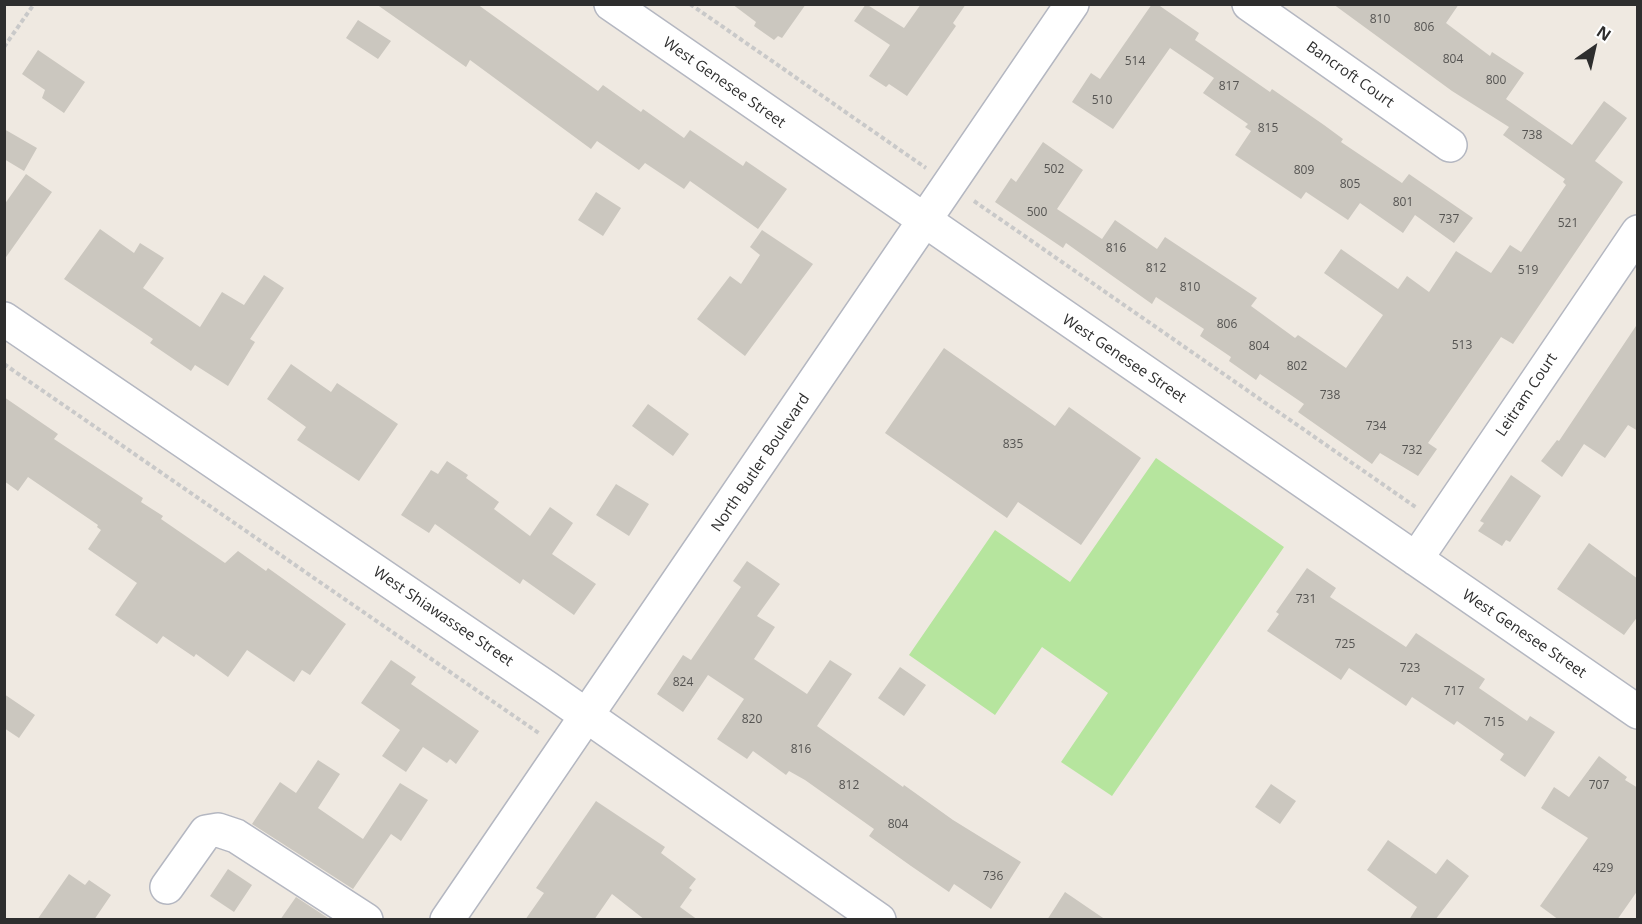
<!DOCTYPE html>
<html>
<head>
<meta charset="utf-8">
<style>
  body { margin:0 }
  #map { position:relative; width:1642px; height:924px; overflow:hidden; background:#efe9e1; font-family:"Open Sans",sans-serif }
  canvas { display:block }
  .frame { position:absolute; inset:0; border:6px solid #2e2e2e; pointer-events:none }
  .north { position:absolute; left:1564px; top:18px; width:60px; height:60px; -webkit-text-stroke:4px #fff; paint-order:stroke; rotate:34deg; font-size:16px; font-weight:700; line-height:24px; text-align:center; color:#2e2e2e }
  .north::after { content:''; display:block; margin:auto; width:21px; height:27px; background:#2e2e2e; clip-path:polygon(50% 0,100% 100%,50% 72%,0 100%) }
</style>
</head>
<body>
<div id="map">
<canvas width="1642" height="924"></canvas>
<div class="frame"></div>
<div class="north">N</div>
</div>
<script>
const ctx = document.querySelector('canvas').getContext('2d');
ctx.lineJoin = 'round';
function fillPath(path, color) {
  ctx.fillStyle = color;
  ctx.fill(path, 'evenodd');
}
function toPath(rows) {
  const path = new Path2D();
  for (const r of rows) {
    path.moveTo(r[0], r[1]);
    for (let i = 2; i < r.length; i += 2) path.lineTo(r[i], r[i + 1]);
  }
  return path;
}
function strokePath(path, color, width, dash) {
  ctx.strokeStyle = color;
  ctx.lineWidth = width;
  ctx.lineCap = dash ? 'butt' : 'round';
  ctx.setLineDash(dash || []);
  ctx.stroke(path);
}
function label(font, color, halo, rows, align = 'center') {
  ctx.font = font + ' "Open Sans",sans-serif';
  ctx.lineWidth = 4.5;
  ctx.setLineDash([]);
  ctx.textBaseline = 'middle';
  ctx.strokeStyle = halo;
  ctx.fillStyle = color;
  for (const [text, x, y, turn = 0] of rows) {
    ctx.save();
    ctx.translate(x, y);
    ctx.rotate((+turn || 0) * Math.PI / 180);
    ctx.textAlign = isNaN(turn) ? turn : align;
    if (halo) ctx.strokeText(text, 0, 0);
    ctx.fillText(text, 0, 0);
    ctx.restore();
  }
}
const green = toPath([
  [1156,458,1284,547,1112,796,1061,762,1108,693,1042,647,995,715,909,655,995,530,1070,582]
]);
const building = toPath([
  [376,4,477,4,598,91,603,85,641,112,643,109,684,138,690,130,743,166,746,161,787,189,758,229,690,181,684,189,645,163,639,170,597,141,591,149,470,60,466,67],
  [732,4,806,4,782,38,778,36,774,40,754,26,756,22],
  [866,4,904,28,921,4,966,4,953,23,956,26,907,96,889,84,886,87,869,76,890,45,854,21],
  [1152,4,1157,4,1199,33,1195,40,1270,92,1272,89,1324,125,1343,139,1341,142,1402,183,1409,174,1473,218,1454,243,1415,215,1403,233,1360,203,1348,220,1306,192,1301,199,1235,155,1251,131,1245,127,1248,124,1203,93,1214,78,1170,48,1113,129,1072,102,1091,73,1100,79],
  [1333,4,1459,4,1446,23,1490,56,1492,52,1524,73,1506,99,1572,145,1604,101,1627,118,1595,161,1623,182,1513,344,1501,337,1428,443,1437,449,1418,476,1380,453,1372,464,1298,412,1304,404,1260,374,1256,380,1229,361,1231,357,1200,336,1204,329,1156,297,1152,304,1066,243,1063,248,995,202,1011,178,1016,182,1043,142,1083,170,1057,209,1102,239,1115,220,1157,249,1165,237,1257,298,1251,306,1295,338,1298,335,1346,368,1383,315,1324,273,1341,249,1398,289,1407,276,1429,292,1456,251,1491,273,1510,245,1521,252,1566,185,1563,182,1565,179,1503,135,1509,127,1452,91],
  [358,20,391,41,378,59,346,38],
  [38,50,85,82,64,113,42,98,45,90,22,74],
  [4,129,37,148,24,171,4,159],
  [26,174,52,192,4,260,4,205],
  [596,192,621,208,603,236,578,220],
  [100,229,134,253,140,243,164,258,143,288,200,327,222,292,244,305,264,275,284,288,250,339,255,342,228,386,195,365,191,371,150,343,153,339,64,279],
  [762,230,813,264,745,356,697,319,730,276,741,284,760,255,750,247],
  [1638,323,1638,431,1628,425,1605,458,1584,444,1562,477,1541,461,1557,440,1559,441],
  [944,348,1055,426,1069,407,1141,458,1081,545,1018,502,1007,518,885,433],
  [291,364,331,392,337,383,398,424,359,481,297,440,306,427,267,399],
  [4,397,58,434,54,439,143,498,141,502,163,516,161,519,225,563,238,551,266,571,268,568,346,624,310,675,302,670,294,682,247,650,228,677,196,654,194,657,163,636,157,644,115,615,137,583,88,549,101,530,97,527,98,525,28,477,18,491,4,481],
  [648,404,689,434,673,456,632,426],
  [447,461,468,475,466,478,499,502,494,509,530,536,550,507,573,523,552,554,596,584,574,615,523,579,520,584,435,524,429,533,401,515,431,470,438,474],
  [1511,475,1541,496,1510,542,1506,540,1502,546,1478,531,1484,523,1480,521],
  [616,484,649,504,629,536,596,515],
  [1589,543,1638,579,1638,616,1624,635,1557,589],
  [747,561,780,584,757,616,775,627,754,659,807,694,830,660,852,674,817,726,903,787,904,785,953,820,1021,862,991,909,954,884,949,892,911,866,869,836,874,829,805,780,789,771,786,775,753,751,747,759,717,739,744,699,708,675,683,712,657,694,683,655,691,660,741,587,733,581],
  [1307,568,1336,588,1330,597,1406,647,1416,633,1485,679,1479,688,1527,721,1530,716,1555,732,1525,777,1500,760,1504,754,1457,721,1454,725,1412,697,1406,706,1349,668,1341,680,1267,631,1279,614,1276,612],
  [391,660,416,677,411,684,479,731,456,764,450,759,447,763,423,747,406,772,382,756,400,730,361,703],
  [900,667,926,685,904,716,878,698],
  [4,694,35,715,19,738,4,728],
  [1599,756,1627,777,1625,780,1638,788,1638,890,1617,920,1559,920,1540,906,1588,838,1541,808,1554,787,1569,797],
  [318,760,340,774,318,808,363,839,400,783,428,800,401,841,391,834,353,889,252,824,280,782,296,793],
  [1271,784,1296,801,1280,824,1255,807],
  [596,801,665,847,661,853,696,879,689,888,692,890,680,907,698,920,645,920,612,894,594,920,525,920,544,893,536,888],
  [1388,840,1436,874,1447,859,1469,876,1435,920,1409,920,1417,907,1367,870],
  [228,869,252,885,234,912,210,896],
  [69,874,85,885,89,880,111,895,94,920,37,920],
  [1065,892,1106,920,1047,920],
  [296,897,331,920,280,920]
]);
const path = toPath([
  [690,4,926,168],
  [4,47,34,4],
  [974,201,1417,508],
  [4,364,540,734]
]);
const minor = toPath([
  [611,4,1638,712],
  [1249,4,1450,145],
  [4,319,547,688,879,920],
  [1416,559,1638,232],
  [167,887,206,832,218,830,236,836,366,920],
  [447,920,1072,4]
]);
const numberNames = [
  ["810",1380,20],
  ["806",1424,28],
  ["804",1453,60],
  ["514",1135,62],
  ["800",1496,81],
  ["817",1229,87],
  ["510",1102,101],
  ["815",1268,129],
  ["738",1532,136],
  ["502",1054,170],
  ["809",1304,171],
  ["805",1350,185],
  ["801",1403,203],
  ["500",1037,213],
  ["737",1449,220],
  ["521",1568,224],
  ["816",1116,249],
  ["812",1156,269],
  ["519",1528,271],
  ["810",1190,288],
  ["806",1227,325],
  ["513",1462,346],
  ["804",1259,347],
  ["802",1297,367],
  ["738",1330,396],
  ["734",1376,427],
  ["835",1013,445],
  ["732",1412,451],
  ["731",1306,600],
  ["725",1345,645],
  ["723",1410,669],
  ["824",683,683],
  ["717",1454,692],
  ["820",752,720],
  ["715",1494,723],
  ["816",801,750],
  ["812",849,786],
  ["707",1599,786],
  ["804",898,825],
  ["429",1603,869],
  ["736",993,877]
];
const streetNames = [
  ["Bancroft Court",1350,75,35],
  ["West Genesee Street",724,83,35],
  ["West Genesee Street",1124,359,34],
  ["Leitram Court",1527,395,-56],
  ["North Butler Boulevard",761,463,-56],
  ["West Shiawassee Street",443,617,34],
  ["West Genesee Street",1524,634,34]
];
fillPath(green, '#b6e59e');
fillPath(building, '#cbc7bf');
strokePath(minor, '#b4b7c1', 36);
strokePath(path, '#c9c9c9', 4, [4.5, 3]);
strokePath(minor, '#fff', 33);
label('12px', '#555452', null, numberNames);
label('15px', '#2e2e2e', '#fff', streetNames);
</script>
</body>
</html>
